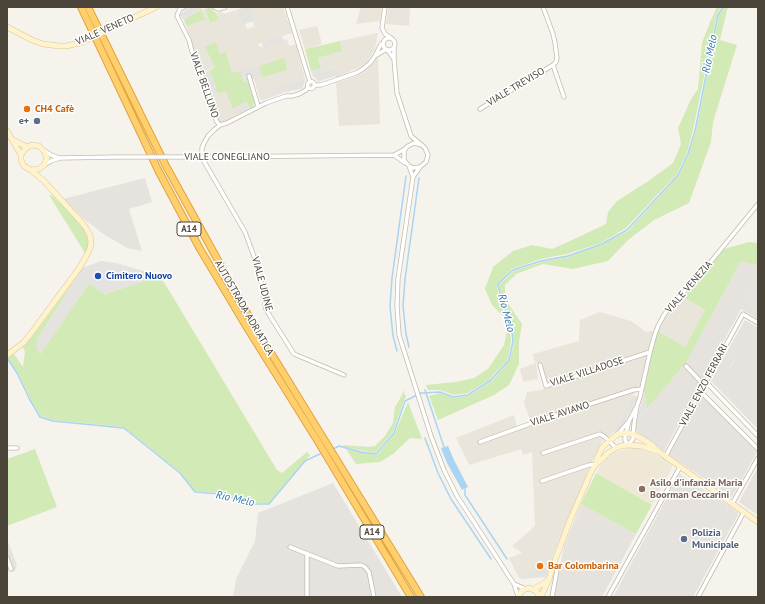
<!DOCTYPE html>
<html>
<head>
<meta charset="utf-8">
<style>
  body { margin:0 }
  #map { position:relative; width:765px; height:604px; overflow:hidden; background:#f6f3ec; font-family:"PT Sans",sans-serif }
  canvas { display:block }
  .frame { position:absolute; inset:0; border:8px solid #4b4439; pointer-events:none }
</style>
</head>
<body>
<div id="map">
<canvas width="765" height="604"></canvas>
<div class="frame"></div>
</div>
<script>
const ctx = document.querySelector('canvas').getContext('2d');
ctx.lineJoin = 'round';
function fillPath(path, color) {
  ctx.fillStyle = color;
  ctx.fill(path, 'evenodd');
}
function toPath(rows) {
  const path = new Path2D();
  for (const r of rows) {
    if (r.length === 3) {
      path.moveTo(r[0] + r[2], r[1]);
      path.arc(r[0], r[1], r[2], 0, 2 * Math.PI);
      continue;
    }
    path.moveTo(r[0], r[1]);
    for (let i = 2; i < r.length; i += 2) path.lineTo(r[i], r[i + 1]);
  }
  return path;
}
function strokePath(path, color, width, dash) {
  ctx.strokeStyle = color;
  ctx.lineWidth = width;
  ctx.lineCap = dash ? 'butt' : 'round';
  ctx.setLineDash(dash || []);
  ctx.stroke(path);
}
function label(font, color, halo, rows, align = 'center') {
  ctx.font = font + ' "PT Sans",sans-serif';
  ctx.lineWidth = 3;
  ctx.setLineDash([]);
  ctx.textBaseline = 'middle';
  ctx.strokeStyle = halo;
  ctx.fillStyle = color;
  for (const [text, x, y, turn = 0] of rows) {
    ctx.save();
    ctx.translate(x, y);
    ctx.rotate((+turn || 0) * Math.PI / 180);
    ctx.textAlign = isNaN(turn) ? turn : align;
    if (halo) ctx.strokeText(text, 0, 0);
    ctx.fillText(text, 0, 0);
    ctx.restore();
  }
}
const residential = toPath([
  [251,7,283,7,292,33,258,44,259,47,263,46,264,49,284,43,283,40,287,39,289,46,296,44,304,75,305,79,275,88,275,91,273,92,274,96,263,100,260,99,254,79,232,73,226,53,220,54,216,42,215,67,202,74,196,59,191,39,186,26,205,20,202,10,205,9,210,23,218,20,216,13,222,11,224,14,237,10,242,24,245,24,247,29,254,27,253,21,256,20],
  [361,7,382,7,380,21,356,24],
  [388,7,410,7,409,26,386,24],
  [317,26,322,44,305,49,299,30],
  [378,33,375,49,367,62,361,66,341,76,338,67,322,72,318,58,342,51,340,41],
  [378,57,380,124,339,126,336,83,357,76,365,72,372,65],
  [226,91,236,115,227,121,221,123,218,120,210,94],
  [683,297,705,310,685,347,658,331,667,316],
  [600,312,631,321,646,332,653,331,648,350,547,383,542,363,536,363,538,379,523,382,520,369,535,363,533,354,579,341,580,320],
  [647,356,640,386,638,388,531,422,524,403,527,392,541,390],
  [635,391,614,432,608,437,600,432,543,451,544,455,599,437,604,440,602,442,591,463,541,479,542,482,590,466,549,566,533,571,519,578,509,558,522,553,512,546,535,526,532,452,523,455,521,449,469,465,456,438,514,415,517,427,479,440,480,443,536,424]
]);
const industrial = toPath([
  [145,178,152,202,129,209,142,251,127,248,105,235,85,220,63,199],
  [741,261,758,266,758,290,753,287,664,451,637,432,635,428,637,419,647,409,687,361],
  [745,320,758,328,758,429,711,381,721,362,731,367,741,346,733,341],
  [702,396,757,452,732,497,669,455],
  [758,467,758,515,739,502],
  [680,474,690,481,683,488,727,511,728,505,739,513,693,597,613,597],
  [333,483,402,597,233,597,236,579,255,541,258,513],
  [581,504,636,534,602,597,554,597,564,546]
]);
const education = toPath([
  [633,448,641,448,649,451,657,455,672,465,672,468,652,505,596,473,600,466,608,457,619,451]
]);
const green = toPath([
  [717,7,721,7,717,14,693,130,687,153,677,174,626,228,601,243,567,254,541,259,512,269,497,284,499,299,509,326,511,341,508,359,490,379,468,393,454,395,440,390,428,390,426,385,456,382,474,378,488,369,504,345,507,331,504,317,492,305,485,289,493,267,513,251,532,245,552,249,568,242,606,224,608,212,617,201,647,182,673,163,681,144,678,128,691,99,698,89,702,43,710,22],
  [724,7,729,7,727,10,720,40,737,45,713,122,711,142,689,203,654,220,628,240,608,261,573,269,543,264,516,274,505,285,505,299,522,324,519,342,519,364,509,385,494,395,438,420,429,396,440,393,453,398,469,396,492,381,510,360,514,342,512,325,502,298,499,285,514,271,542,262,568,257,602,245,628,231,679,175,689,154,696,131,719,15],
  [210,8,216,13,218,20,210,23,205,9],
  [202,10,205,20,186,26,184,20,196,12],
  [340,41,342,51,318,58,321,69,311,71,305,49],
  [216,42,220,54,226,52,232,73,240,71,244,82,248,81,255,102,253,107,250,108,246,102,233,109,226,92,217,93,215,85,209,71,215,67,205,47],
  [284,58,287,70,262,77,259,66],
  [49,195,51,195,54,197,73,216,84,229,88,240,88,245,86,251,85,253],
  [749,242,758,243,758,266,741,261,687,361,647,409,644,392,650,359,658,331,685,347,705,310,683,297,698,282,724,249],
  [78,275,37,340,40,354,89,283,105,294,156,277,164,282,277,470,282,473,307,452,310,455,269,503,252,503,220,493,195,491,180,472,124,427,53,420,41,416,31,400,18,373,8,358,14,354,23,367,25,352,23,347,33,336],
  [403,390,406,397,404,400,393,432,375,453,345,447,343,445,368,447,375,446,385,436,393,423,395,407,402,395],
  [408,402,422,439,410,438,393,454,380,462,356,464,346,449,377,455,395,433],
  [35,449,57,507,7,526,7,459],
  [596,473,652,505,636,534,581,504]
]);
const parking = toPath([
  [190,7,200,7,202,10,196,12,184,20,180,16,180,14],
  [245,7,251,7,256,20,242,25,237,10],
  [282,36,284,43,264,49,262,42],
  [259,66,262,77,244,82,240,71],
  [338,67,341,76,336,78,335,76,320,81,318,81,313,76,311,71,321,69,322,72],
  [209,71,215,85,217,93,210,94,202,74],
  [305,79,303,87,300,89,285,92,274,96,272,92,275,91,274,88],
  [246,102,250,108,236,115,233,109],
  [101,261,116,263,147,272,156,277,105,294,89,283,40,355,36,347,37,340,78,275,82,268],
  [753,287,758,290,758,319,741,309],
  [733,341,742,346,730,367,721,362],
  [644,392,647,409,637,419],
  [633,395,638,397,637,400,623,425,615,434,614,432],
  [690,481,728,505,727,511,706,508,697,503,683,488],
  [7,539,17,565,15,571,11,572,7,570],
  [549,566,546,577,523,579,519,578,533,571]
]);
const water = toPath([
  [448,446,454,460,468,487,462,490,447,463,441,448]
]);
const stream = toPath([
  [409,347,406,334,403,306,405,279,419,178],
  [397,351,393,336,390,306,392,278,406,176],
  [7,358,17,373,30,400,40,417,53,421,124,428,180,473,195,492,220,494,252,504,269,504,305,461,322,453],
  [425,390,444,447],
  [425,438,438,473,451,499,491,559],
  [333,449,339,446,361,452,376,454,394,433,405,401,421,393,440,392,453,397,468,395,491,380,509,360,513,341,511,325,501,298,498,284,513,270,541,261,568,256,602,244,627,230,678,175,688,154,695,131,718,15,723,7],
  [465,489,465,495,507,559]
]);
const street = toPath([
  [184,7,180,9,178,13,177,16,189,40,194,59,207,87,215,117,217,122,220,125,227,123,266,103,286,96,292,96,299,94,306,90,308,87],
  [214,7,218,9,225,7],
  [287,7,310,82],
  [385,7,382,28,385,34,391,38],
  [389,44,6],
  [381,44,375,56,385,50],
  [388,51,394,59,394,47],
  [394,59,397,93,411,136,425,148,428,155,426,162,420,167,413,168,409,166,404,160,404,153,405,149,408,146,414,143,422,145],
  [553,65,554,68,564,97],
  [249,76,258,106],
  [311,85,3.5],
  [314,85,321,85,356,73,363,69,370,63,375,56],
  [480,109,553,65,556,62,557,58,555,43,553,34,543,7],
  [220,125,214,130,208,136,204,143,202,148,202,158,245,232,259,270,266,309,270,316,294,354,344,375],
  [45,151,51,155,59,158],
  [394,155,405,163],
  [207,157,394,155,405,149],
  [44,165,51,161,60,158,117,157],
  [409,166,413,177,398,279,397,306,399,335,431,436,444,470,457,496,514,584,518,596],
  [413,177,420,167],
  [540,365,546,386,650,352],
  [686,366,704,385],
  [706,382,758,436],
  [701,392,758,449],
  [637,406,629,421,625,437,625,440,628,445,633,439,634,424,637,406,640,397,650,352,655,334,658,326,664,315,672,304,700,275,758,204],
  [618,434,628,422],
  [480,442,535,422,633,390,642,389],
  [7,448,17,448],
  [543,453,600,434,605,437,616,448],
  [665,457,743,314,758,323],
  [542,481,589,465,596,464],
  [732,504,758,458],
  [290,547,338,566,361,565,365,567,369,572,374,597],
  [7,558,11,569],
  [514,584,526,589],
  [307,597,307,554],
  [552,597,557,570,554,563],
  [608,597,680,467],
  [698,597,744,512]
]);
const secondary = toPath([
  [135,17,156,7],
  [7,27,32,40,43,44,59,46,66,46,80,43],
  [7,131,21,155,21,160,23,165,27,168,31,170,44,181,84,225,90,235,91,243,90,249,80,267,29,336,23,343,7,355],
  [13,140,27,147],
  [21,155,25,149,31,145,39,146,44,151,47,158,44,165,39,169,31,170],
  [596,464,600,461,608,453,616,448,621,446,628,445,641,446,657,451],
  [534,589,549,580],
  [518,597,521,592,523,590,529,588,536,591,540,597],
  [541,597,549,579,554,563,571,518,591,472,596,464,597,458,602,448,609,441,618,434,626,433,633,434,639,437,652,445,658,451,758,522]
]);
const highway = toPath([
  [81,7,158,170,200,249,246,326,317,440,411,597],
  [88,7,166,166,252,322,421,597]
]);
const streetBridge = toPath([
  [117,157,207,157]
]);
const secondaryBridge = toPath([
  [80,43,135,17]
]);
const markers = [
  [27,109,4,"#e8710a"],
  [37,121,4,"#5c6f8a"],
  [98,276,4,"#1a4fb4"],
  [642,489,4,"#8d6e63"],
  [684,539,4,"#5c6f8a"],
  [540,566,4,"#e8710a"]
];
const shields = [
  [189,229,24],
  [372,532,24]
];
const shieldNames = [
  ["A14",189,229],
  ["A14",372,532]
];
const streetNames = [
  ["VIALE VENETO",105,30,-24],
  ["VIALE BELLUNO",204,85,71],
  ["VIALE TREVISO",516,87,-31],
  ["VIALE CONEGLIANO",227,157],
  ["VIALE UDINE",262,284,75],
  ["VIALE VENEZIA",689,287,-49],
  ["AUTOSTRADA ADRIATICA",244,308,60],
  ["VIALE VILLADOSE",587,372,-18],
  ["VIALE ENZO FERRARI",704,385,-62],
  ["VIALE AVIANO",560,414,-18]
];
const foodNames = [
  ["CH4 Cafè",35,109],
  ["Bar Colombarina",548,566]
];
const serviceNames = [
  ["e+",29,121],
  ["Polizia",692,533,"left"],
  ["Municipale",692,545,"left"]
];
const transitNames = [
  ["Cimitero Nuovo",106,276]
];
const educationNames = [
  ["Asilo d'infanzia Maria",650,483],
  ["Boorman Ceccarini",650,495]
];
const waterNames = [
  ["Rio Melo",710,54,-79],
  ["Rio Melo",506,313,75],
  ["Rio Melo",235,499,12]
];
fillPath(residential, '#eae5da');
fillPath(industrial, '#e6e2dd');
fillPath(education, '#efe8d6');
fillPath(green, '#d2eab5');
fillPath(parking, '#e5e3e0');
fillPath(water, '#a9d4f2');
strokePath(stream, '#a9d4f2', 1.5);
strokePath(street, '#c2bbae', 5);
strokePath(secondary, '#d6c79b', 6);
strokePath(highway, '#e0a43c', 8);
strokePath(street, '#fff', 3.5);
strokePath(secondary, '#fff3cd', 5);
strokePath(highway, '#ffcf6e', 6);
strokePath(streetBridge, '#c2bbae', 5, []);
strokePath(secondaryBridge, '#d6c79b', 6, []);
strokePath(streetBridge, '#fff', 3.5);
strokePath(secondaryBridge, '#fff3cd', 5);
for (const [x, y, r, color] of markers) {
  const dot = new Path2D();
  dot.arc(x, y, r, 0, 2 * Math.PI);
  ctx.fillStyle = color;
  ctx.fill(dot);
  strokePath(dot, '#fff', 1.5);
}
for (const [x, y, w] of shields) {
  const box = new Path2D();
  box.roundRect(x - w / 2, y - 7, w, 14, 3);
  ctx.fillStyle = '#fff';
  ctx.fill(box);
  strokePath(box, '#4b4439', 1);
}
label('bold 9px', '#4b4439', null, shieldNames);
label('10px', '#4b4439', '#fff', streetNames);
label('bold 10px', '#c56008', '#fff', foodNames, 'left');
label('bold 10px', '#4e5e75', '#fff', serviceNames, 'right');
label('bold 10px', '#164399', '#fff', transitNames, 'left');
label('bold 10px', '#785e54', '#fff', educationNames, 'left');
label('italic 11px', '#2e7ab2', '#fff', waterNames);
</script>
</body>
</html>
